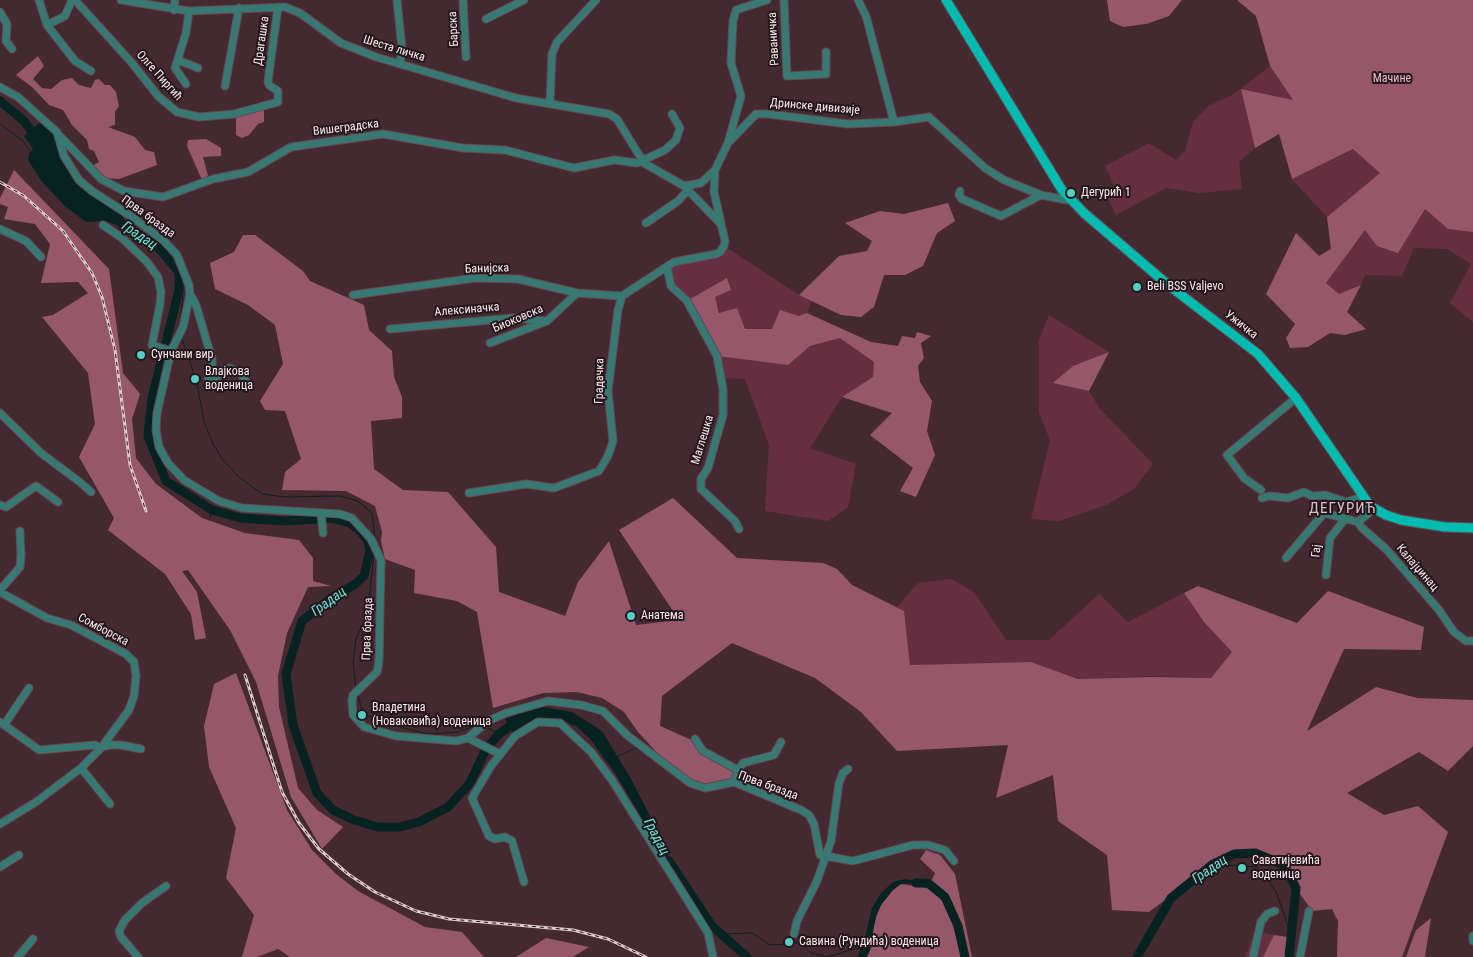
<!DOCTYPE html>
<html>
<head>
<meta charset="utf-8">
<style>
  body { margin:0 }
  canvas { display:block; background:#452931 }
</style>
</head>
<body>
<canvas width="1473" height="957"></canvas>
<script>
const ctx = document.querySelector('canvas').getContext('2d');
ctx.lineJoin = 'round';
function fillPath(path, color) {
  ctx.fillStyle = color;
  ctx.fill(path, 'evenodd');
}
function toPath(rows) {
  const path = new Path2D();
  for (const r of rows) {
    path.moveTo(r[0], r[1]);
    for (let i = 2; i < r.length; i += 2) path.lineTo(r[i], r[i + 1]);
  }
  return path;
}
function strokePath(path, color, width, dash) {
  ctx.strokeStyle = color;
  ctx.lineWidth = width;
  ctx.lineCap = dash ? 'butt' : 'round';
  ctx.setLineDash(dash || []);
  ctx.stroke(path);
}
function label(font, color, halo, rows, align = 'center') {
  ctx.font = font + ' "Roboto Condensed",sans-serif';
  ctx.lineWidth = 4;
  ctx.setLineDash([]);
  ctx.textBaseline = 'middle';
  ctx.strokeStyle = halo;
  ctx.fillStyle = color;
  for (const [text, x, y, turn = 0] of rows) {
    ctx.save();
    ctx.translate(x, y);
    ctx.rotate((+turn || 0) * Math.PI / 180);
    ctx.textAlign = isNaN(turn) ? turn : align;
    if (halo) ctx.strokeText(text, 0, 0);
    ctx.fillText(text, 0, 0);
    ctx.restore();
  }
}
const green = toPath([
  [1270,66,1294,101,1241,89,1255,148,1239,162,1242,189,1199,193,1166,188,1116,215,1107,196,1116,190,1105,166,1149,143,1176,160,1185,151,1193,122,1208,106,1234,94],
  [1354,149,1380,173,1327,217,1292,179],
  [1425,209,1448,229,1473,232,1473,322,1450,303,1471,264,1447,249,1414,248,1402,276,1365,275,1361,285,1339,294,1326,283,1365,229],
  [724,246,799,295,812,301,807,313,772,329,745,329,737,308,720,313,715,297,687,301,671,286,667,267,716,254],
  [1049,315,1109,352,1073,366,1054,383,1089,391,1100,409,1153,464,1134,489,1106,505,1059,521,1031,519,1050,440,1039,413,1039,340],
  [840,338,875,362,873,377,842,397,810,448,856,464,848,507,828,521,765,511,769,445,745,379,721,378,717,356,788,365,810,346],
  [951,579,974,592,1006,640,1049,640,1099,594,1128,622,1184,593,1204,622,1232,652,1211,678,1150,676,1078,679,1031,662,910,665,904,611,897,607,918,583],
  [1255,931,1274,935,1263,957,1245,957]
]);
const forest = toPath([
  [1107,0,1182,0,1169,16,1146,24,1123,27,1110,21],
  [1237,0,1473,0,1473,232,1448,229,1425,209,1398,253,1377,246,1365,230,1326,283,1339,294,1361,285,1347,312,1366,329,1345,335,1330,333,1308,347,1290,348,1286,338,1295,324,1266,294,1296,233,1319,256,1331,249,1327,217,1380,173,1353,149,1292,179,1279,134,1255,148,1241,89,1293,100,1270,66,1256,16],
  [38,56,44,66,33,79,42,88,51,89,62,80,72,78,79,85,91,88,95,80,99,79,105,85,110,85,116,92,119,106,115,112,115,125,108,127,135,137,145,150,154,152,157,165,119,179,106,178,99,174,92,166,99,162,94,151,89,149,87,140,72,125,63,110,49,105,32,87,16,75],
  [264,109,264,122,258,124,249,135,242,138,236,135,236,117],
  [206,139,221,148,221,156,203,157,208,176,202,180,187,146,188,140],
  [14,170,109,269,123,373,140,394,132,419,136,458,156,484,202,518,245,533,299,540,313,558,313,581,331,586,308,587,287,633,278,676,279,707,298,788,317,810,343,827,322,849,291,797,256,682,230,630,188,570,182,571,197,592,206,638,195,640,191,614,165,574,108,530,114,518,79,457,95,424,88,373,42,317,53,315,88,293,78,282,41,283,50,244,35,224,4,219,8,207,0,204,0,198],
  [948,203,955,221,937,233,923,266,905,275,884,275,874,307,861,317,841,315,799,295,839,256,867,251,872,241,845,223,880,211,904,214],
  [243,235,255,235,303,271,310,281,364,305,369,330,392,351,394,377,402,397,402,418,371,421,374,469,403,490,448,492,496,547,499,592,565,616,578,582,609,541,636,625,679,620,619,530,673,498,737,558,823,563,837,569,852,585,904,611,910,665,1031,662,1078,679,1151,677,1211,678,1232,652,1204,622,1184,593,1198,586,1297,623,1328,591,1424,627,1421,650,1344,649,1307,731,1376,687,1417,698,1473,700,1473,746,1448,771,1419,752,1347,793,1384,815,1418,806,1448,832,1402,957,1337,957,1338,921,1332,909,1312,911,1296,888,1284,865,1255,853,1234,854,1213,864,1149,912,1112,910,1107,855,1058,821,1053,775,996,798,1008,745,897,751,861,712,815,678,732,643,662,696,660,726,696,742,703,751,738,770,734,782,707,791,690,783,672,769,638,732,624,712,602,698,577,692,543,693,493,708,477,612,457,601,414,593,415,570,385,559,381,541,382,532,375,506,346,491,282,490,285,472,301,459,285,411,265,410,260,401,283,364,275,325,248,305,215,289,210,263,234,252],
  [727,278,731,290,715,297,719,313,737,308,745,329,772,329,780,310,799,316,807,313,871,342,898,346,902,336,915,338,917,332,931,336,921,343,924,358,918,366,920,382,932,401,927,431,935,455,916,497,900,491,913,468,870,435,892,413,842,397,873,377,874,362,840,338,810,346,788,365,717,356,687,301],
  [1109,352,1089,391,1053,383,1073,366],
  [236,673,287,810,312,850,336,874,358,891,425,927,462,932,484,957,290,957,278,949,257,957,242,957,254,915,226,878,236,828,209,767,204,726,214,684],
  [926,850,940,855,955,874,972,957,867,957,876,917,881,905,893,889,901,884,928,888,935,873,920,859],
  [1431,918,1425,957,1406,957,1416,930],
  [1274,935,1288,937,1285,957,1263,957],
  [546,938,589,947,573,957,516,957]
]);
const water = toPath([
  [43,120,54,132,62,153,95,195,122,215,129,229,105,221,86,222,66,207,42,182,28,160,29,153,33,149,24,136],
  [538,706,572,712,602,731,630,777,664,843,674,870,657,845,615,773,590,739,577,727,562,720,536,719,513,733,505,719],
  [905,879,928,883,901,884,893,890,881,905,876,916,869,953,862,951,872,908,881,893,893,882]
]);
const stream = toPath([
  [0,124,23,141,29,150],
  [179,290,183,298,180,325],
  [181,336,193,371],
  [197,383,204,422,213,444,223,460,239,477,262,494,284,497,340,496,358,501,372,513,375,540],
  [210,518,212,510],
  [356,689,353,663,356,638,367,617,374,554],
  [358,695,363,715,375,718],
  [386,721,403,728,428,734,457,732,478,725],
  [486,727,499,734],
  [616,757,636,748,642,752],
  [1213,864,1257,867,1267,878,1277,894,1292,938],
  [722,934,752,933,770,945,800,943,811,953,827,957],
  [827,957,854,949,864,948]
]);
const river = toPath([
  [0,101,24,121,37,138],
  [120,222,158,247,179,272,179,290,152,398,148,436,166,481,212,510,240,518,284,521,332,518,350,523,361,532,367,540,370,550,364,576,354,585,330,599,302,621,286,674,293,725,317,793,333,810,354,820,378,827,400,827,419,822,448,807,470,783,486,749,499,734,517,721],
  [669,861,712,926,747,957],
  [916,883,928,883,945,897,958,926,965,957],
  [862,957,868,943],
  [1137,957,1171,898,1213,864,1234,854,1255,853,1284,865,1296,888,1289,957]
]);
const minor = toPath([
  [39,0,47,25,75,61,91,71],
  [75,0,132,63,158,96,177,112,199,117,234,114,278,102,278,91,269,85,268,81,278,7],
  [121,0,189,11,285,7,300,13,341,43,376,57,516,98,609,114,617,119,644,163,684,186,721,224,725,241,724,246,720,252,716,254,674,262,622,296,618,310,608,391,613,441,608,456,599,471,554,488,526,484,469,493],
  [397,0,402,49,400,64],
  [463,0,466,57],
  [784,0,787,76,826,74,826,52],
  [858,0,866,16,894,122],
  [174,10,175,0],
  [0,12,7,24,6,41,12,49],
  [486,19,524,0],
  [47,25,65,16,72,0],
  [178,60,198,68],
  [186,84,175,68,186,33,189,11],
  [225,86,239,8],
  [0,87,18,97,57,132,64,156,79,180,92,191,132,217,164,241,177,255,189,285,190,294,183,327,171,351,157,413,156,430,159,447,168,463,184,480,219,501,242,508,340,514,352,518,371,539,381,560,379,661,377,672,353,695,352,701,353,715,364,727,396,736,456,741,468,738,488,721,506,713,548,701,581,705,603,711,628,736,690,783,705,788,734,782,801,810,809,815,814,824,820,855,853,861,913,845,928,845,945,850,954,861],
  [550,104,552,54,557,42,596,0],
  [60,136,101,179,124,191,163,197,213,179,248,172,291,147,383,134,463,148,505,150,574,168,614,160,637,163,665,150,676,140,680,128,672,114],
  [728,143,741,96,731,63,733,21,736,10,767,0],
  [715,170,714,192,721,223],
  [684,186,701,183,715,170,728,143,756,114,768,114,848,124,894,122,929,117,985,168,1004,180,1041,195,1072,201],
  [960,191,959,195,962,199,1001,216,1041,195],
  [646,223,678,201,688,190],
  [103,225,122,238,147,262,158,277,161,292,160,304,152,345,171,351],
  [0,229,26,241,41,257],
  [667,267,671,286,687,301,717,356,723,389,723,415,708,468,701,479,701,489,735,521,739,529],
  [190,294,196,305,212,359,212,367,208,379,209,385,212,385,222,370,229,368,240,372,249,387],
  [353,295,475,278,518,279,577,293,622,296],
  [390,329,513,318,547,321],
  [490,343,547,321,577,293],
  [0,413,41,453,81,483,91,492],
  [1261,490,1244,478,1227,455,1296,398],
  [1262,498,1269,496,1288,498,1304,492,1312,496,1325,495,1346,502,1362,497],
  [0,505,6,507,36,486,58,502],
  [1374,509,1358,522,1361,527,1386,549,1439,610,1454,632,1466,641,1473,641],
  [321,513,323,533],
  [1286,558,1324,513,1358,522],
  [1326,575,1330,538,1345,519],
  [0,590,20,567,21,555,20,531],
  [0,592,47,618,71,625,126,654,134,662,136,676,134,696,129,710,101,748,81,768,36,802,0,824],
  [0,722,39,750,95,745,101,748],
  [4,725,29,688],
  [468,738,500,754],
  [695,739,703,751,738,770,734,782],
  [102,747,110,745,121,745,141,749],
  [81,768,110,804],
  [738,770,743,763,774,755,781,742],
  [0,867,19,855],
  [524,882,512,841,505,837,495,839,489,836,472,798,491,766,515,736,538,722,560,723,591,752,612,780,708,933,713,957],
  [794,934,797,921,817,881,831,841,839,783,843,773,848,769],
  [1473,936,1473,941],
  [18,957,33,939],
  [138,957,121,937,119,931,125,920,142,903,166,886],
  [1253,957,1261,922,1267,914,1275,911],
  [1300,957,1309,911]
]);
const major = toPath([
  [946,0,1062,190,1084,213,1167,284,1258,354,1296,398,1370,506,1386,515,1401,520,1445,527,1473,528]
]);
const rail = toPath([
  [0,182,24,196,63,231,92,273,102,297,115,350,130,465,146,511],
  [245,675,282,792,299,823,319,849,348,874,375,892,416,911,449,919,573,930,608,939,646,957]
]);
const markers = [
  [1071,193,5,"#56cec3"],
  [1137,287,5,"#56cec3"],
  [141,355,5,"#56cec3"],
  [195,379,5,"#56cec3"],
  [631,616,5,"#56cec3"],
  [362,715,5,"#56cec3"],
  [1242,868,5,"#56cec3"],
  [789,942,5,"#56cec3"]
];
const streetNames = [
  ["Барска",454,29,-93],
  ["Раваничка",774,39,-93],
  ["Драгашка",262,41,-82],
  ["Шеста личка",394,49,17],
  ["Олге Пиргић",159,76,48],
  ["Дринске дивизије",815,107,5],
  ["Вишеградска",346,128,-7],
  ["Прва бразда",148,217,36],
  ["Банијска",487,269,-2],
  ["Алексиначка",467,310,-5],
  ["Биоковска",518,319,-23],
  ["Ужичка",1241,325,38],
  ["Градачка",600,381,-89],
  ["Маглешка",703,440,-73],
  ["Гај",1317,551,-84],
  ["Калајџинац",1417,568,49],
  ["Прва бразда",368,629,-88],
  ["Сомборска",103,630,28],
  ["Прва бразда",768,786,20]
];
const parkNames = [
  ["Мачине",1392,79]
];
const poiNames = [
  ["Дегурић 1",1081,193],
  ["Beli BSS Valjevo",1147,287],
  ["Сунчани вир",151,355],
  ["Влајкова",205,372],
  ["воденица",205,386],
  ["Анатема",641,616],
  ["Владетина",372,708],
  ["(Новаковића) воденица",372,722],
  ["Саватијевића",1252,861],
  ["воденица",1252,875],
  ["Савина (Рундића) воденица",799,942]
];
const waterNames = [
  ["Градац",139,236,34],
  ["Градац",329,602,-36],
  ["Градац",656,837,62],
  ["Градац",1210,870,-34]
];
const quarterNames = [
  ["ДЕГУРИЋ",1343,509]
];
fillPath(green, '#662f41');
fillPath(forest, '#96576a');
fillPath(water, '#062321');
strokePath(stream, '#062321', 1);
strokePath(river, '#062321', 9);
strokePath(minor, '#634850', 9);
strokePath(major, '#634850', 11);
strokePath(minor, '#387872', 7);
strokePath(major, '#00bbb0', 9);
strokePath(rail, '#ddc8cd', 3);
strokePath(rail, '#23161a', 1, [4]);
for (const [x, y, r, color] of markers) {
  const dot = new Path2D();
  dot.arc(x, y, r, 0, 2 * Math.PI);
  ctx.fillStyle = color;
  ctx.fill(dot);
  strokePath(dot, '#23161a', 2);
}
label('12px', '#ffebf0', '#23161a', streetNames);
label('12px', '#f8bdcd', '#23161a', parkNames);
label('12px', '#ffebf0', '#23161a', poiNames, 'left');
label('italic 14px', '#67eadf', '#23161a', waterNames);
ctx.letterSpacing = '1px';
label('15px', '#e1bcc5', '#23161a', quarterNames);
ctx.letterSpacing = '0px';
</script>
</body>
</html>
